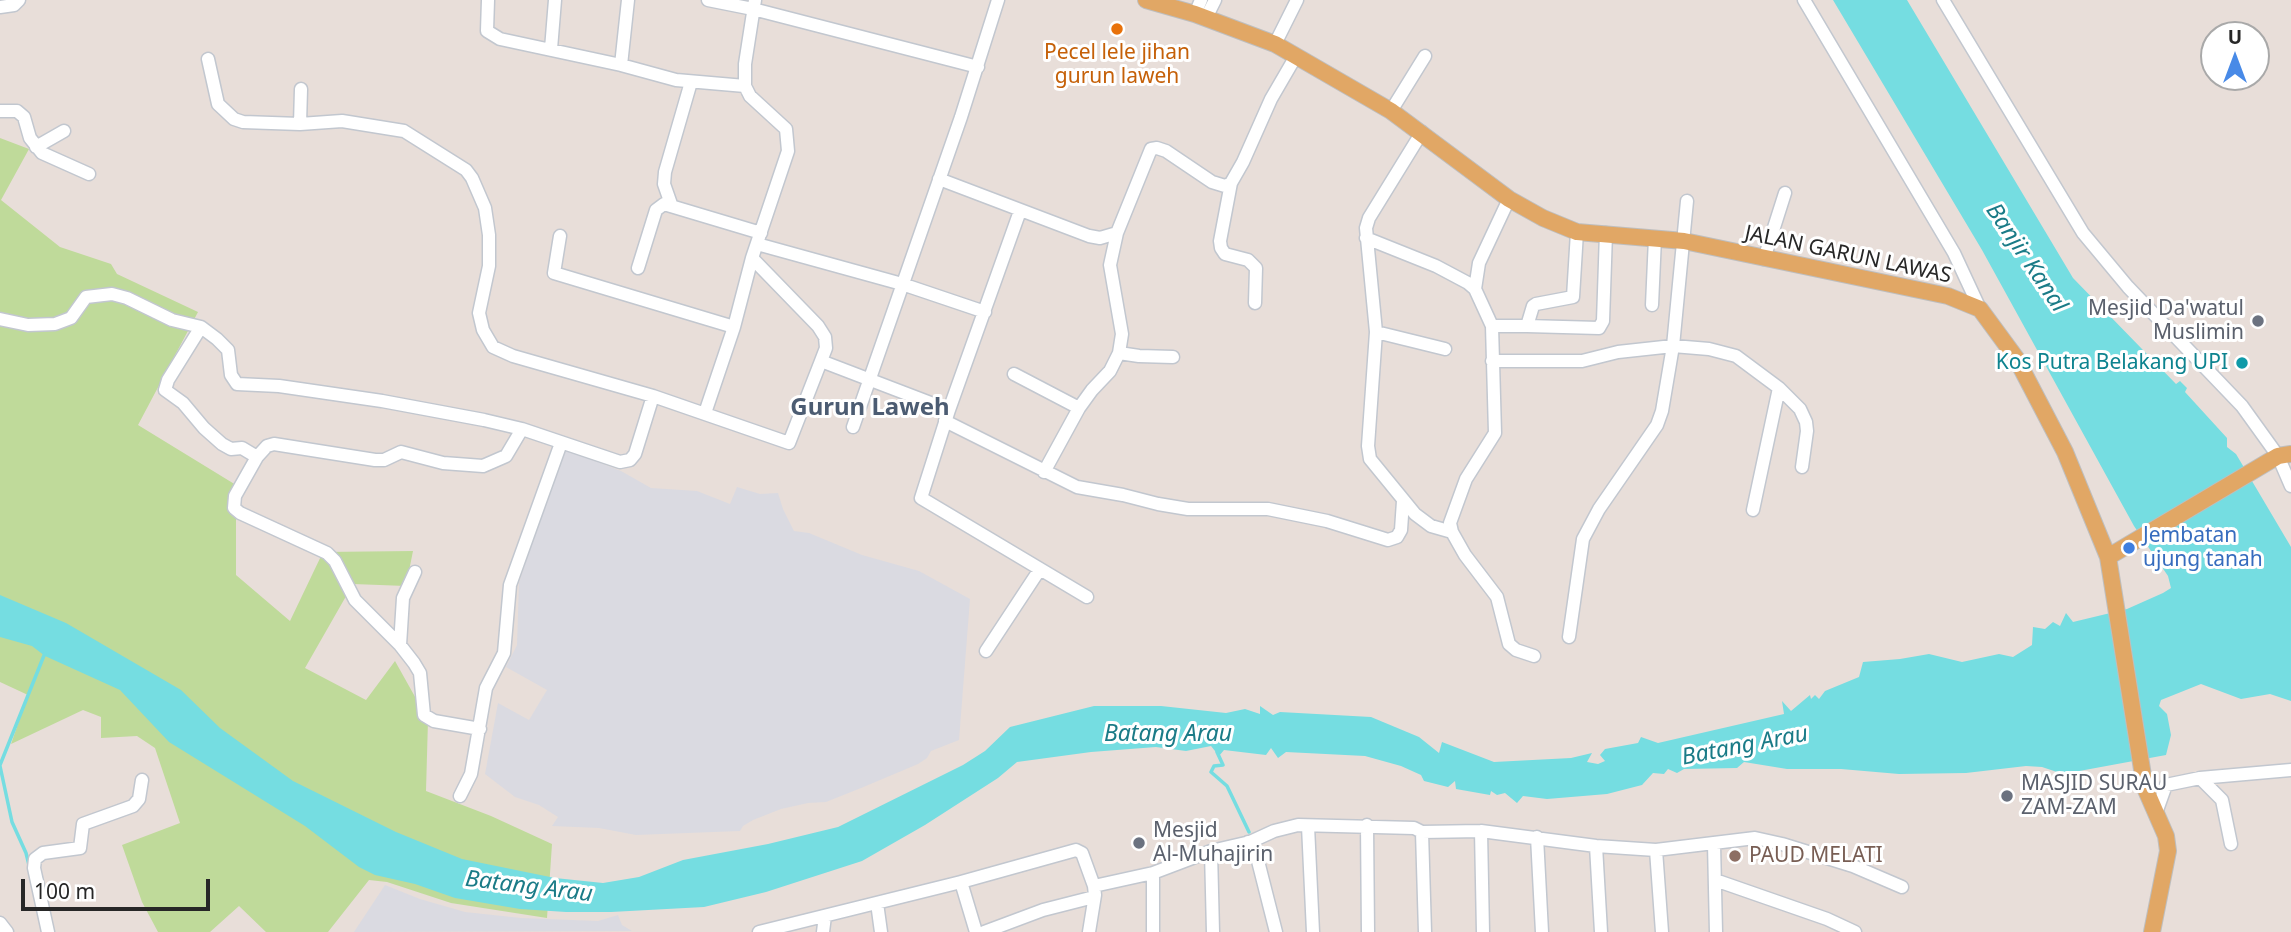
<!DOCTYPE html>
<html>
<head>
<meta charset="utf-8">
<style>
  body { margin:0 }
  #map { position:relative; width:2291px; height:932px; overflow:hidden; background:#e8ded9; font-family:"Noto Sans",sans-serif }
  canvas { display:block }
  .north { position:absolute; left:2200px; top:21px; width:70px; height:70px; box-sizing:border-box; background:#fff; border:2px solid #a9a9a9; border-radius:50%; rotate:0deg; font-size:19px; font-weight:700; line-height:28px; text-align:center; color:#272727 }
  .north::after { content:''; display:block; margin:auto; width:24px; height:32px; background:#488ae7; clip-path:polygon(50% 0,100% 100%,50% 72%,0 100%) }
  .scale { position:absolute; left:21px; top:879px; width:189px; height:32px; box-sizing:border-box; border:4px solid #272727; border-top:0; padding-left:9px; font-size:21px; line-height:24px; white-space:nowrap; color:#272727; -webkit-text-stroke:5px #fff; paint-order:stroke }
</style>
</head>
<body>
<div id="map">
<canvas width="2291" height="932"></canvas>
<div class="north">U</div>
<div class="scale">100 m</div>
</div>
<script>
const ctx = document.querySelector('canvas').getContext('2d');
ctx.lineJoin = 'round';
function fillPath(path, color) {
  ctx.fillStyle = color;
  ctx.fill(path, 'evenodd');
}
function toPath(rows) {
  const path = new Path2D();
  for (const r of rows) {
    path.moveTo(r[0], r[1]);
    for (let i = 2; i < r.length; i += 2) path.lineTo(r[i], r[i + 1]);
  }
  return path;
}
function strokePath(path, color, width, dash) {
  ctx.strokeStyle = color;
  ctx.lineWidth = width;
  ctx.lineCap = dash ? 'butt' : 'round';
  ctx.setLineDash(dash || []);
  ctx.stroke(path);
}
function label(font, color, halo, rows, align = 'center') {
  ctx.font = font + ' "Noto Sans",sans-serif';
  ctx.lineWidth = 6;
  ctx.setLineDash([]);
  ctx.textBaseline = 'middle';
  ctx.strokeStyle = halo;
  ctx.fillStyle = color;
  for (const [text, x, y, turn = 0] of rows) {
    ctx.save();
    ctx.translate(x, y);
    ctx.rotate((+turn || 0) * Math.PI / 180);
    ctx.textAlign = isNaN(turn) ? turn : align;
    if (halo) ctx.strokeText(text, 0, 0);
    ctx.fillText(text, 0, 0);
    ctx.restore();
  }
}
const industrial = toPath([
  [562,448,621,471,651,488,697,491,730,504,737,487,760,494,778,493,783,509,794,531,809,533,862,555,919,571,970,599,959,740,931,751,927,758,918,764,861,788,826,802,808,803,781,809,753,820,743,826,740,831,636,835,599,828,552,826,558,817,539,805,515,797,485,774,498,703,529,720,547,690,506,667,517,645,519,583],
  [385,885,420,899,465,912,521,918,598,921,618,915,622,925,632,931,354,932]
]);
const green = toPath([
  [0,138,29,149,1,200,60,247,111,264,117,274,198,312,138,425,236,485,236,575,290,621,323,552,413,551,406,586,353,584,305,668,366,700,395,661,428,720,426,791,491,816,552,844,547,918,451,903,387,882,369,880,328,932,266,932,239,906,210,932,158,932,142,902,122,845,180,823,155,748,137,736,101,738,101,717,83,710,11,744,28,695,0,682]
]);
const water = toPath([
  [1833,0,1907,0,2073,278,2176,384,2180,381,2187,388,2185,392,2227,438,2227,447,2236,454,2291,547,2291,701,2270,694,2241,699,2201,684,2161,700,2159,706,2167,714,2171,735,2166,755,2063,774,2042,767,2026,766,1966,773,1899,774,1841,769,1787,769,1744,762,1737,768,1684,769,1677,773,1668,769,1664,774,1653,773,1642,785,1607,794,1547,799,1523,796,1517,803,1505,793,1497,795,1491,791,1490,795,1456,789,1455,781,1448,787,1424,781,1421,775,1401,766,1365,756,1286,752,1278,758,1271,748,1266,755,1224,750,1219,756,1211,746,1186,751,1156,747,1091,752,1017,762,998,778,925,825,862,861,766,892,704,907,611,912,566,912,520,909,455,898,415,884,375,875,359,867,305,826,169,742,120,690,45,656,32,646,0,637,0,595,66,623,181,690,220,728,293,781,396,832,462,859,555,878,603,883,639,877,683,860,768,844,838,827,963,765,985,751,1010,727,1094,706,1161,706,1226,713,1245,709,1260,714,1260,706,1273,715,1280,712,1371,717,1419,737,1439,753,1442,742,1494,762,1571,758,1592,753,1587,762,1598,764,1605,761,1600,755,1605,749,1638,743,1641,737,1658,743,1784,714,1782,701,1791,711,1810,695,1811,699,1815,695,1819,699,1825,691,1859,677,1863,662,1900,659,1929,654,1962,662,1999,654,2013,657,2032,645,2033,627,2045,629,2053,622,2060,626,2066,613,2073,622,2127,609,2163,593,2171,588,2168,576,2134,526,1982,250]
]);
const stream = toPath([
  [1217,752,1223,765,1214,766,1211,772,1227,786,1249,832],
  [0,765,45,653],
  [0,766,12,822,26,853,29,865]
]);
const minor = toPath([
  [488,0,487,31,500,39,621,65,676,80,745,86],
  [708,0,753,9,978,67],
  [1804,0,1954,253,1980,309],
  [1943,0,2083,233,2128,287,2242,406,2278,456,2291,486],
  [0,7,14,5,19,0],
  [1195,14,1201,0],
  [1206,18,1215,0],
  [1275,44,1297,0],
  [551,49,555,0],
  [208,59,218,104,234,119,243,122,300,124,342,121,404,131,466,170,472,178,485,208,489,235,489,266,479,313,483,330,493,347,513,356,653,396,789,443,821,361,826,348,825,337,818,326,752,258],
  [621,65,628,0],
  [0,111,17,111,24,117,30,138,42,153,89,174],
  [1391,111,1425,56],
  [300,124,301,89],
  [1422,132,1369,218,1366,228,1376,332,1368,446,1370,459,1415,514,1431,526,1452,532],
  [36,147,64,131],
  [939,179,1089,236,1100,238,1117,233],
  [671,204,664,184,665,172,691,82],
  [1020,211,949,410,921,498,1087,597],
  [560,236,554,273,734,327,752,258,788,151,786,129,750,96,745,86,745,64,755,0],
  [1366,238,1436,266,1468,283,1475,289,1492,326,1495,433,1466,479,1450,523,1452,532,1465,555,1497,597,1509,644,1516,650,1534,656],
  [757,244,902,284,985,312],
  [1764,259,1785,193],
  [638,268,656,210,664,204,761,233],
  [1475,289,1479,263,1509,199],
  [1255,303,1256,268,1248,260,1225,254,1221,248,1220,241,1231,183,1243,162,1271,99,1296,56],
  [1652,305,1655,238],
  [0,319,28,325,55,324,71,318,86,297,112,294,127,298,172,320,201,327,217,339,228,350,231,375,237,384,279,386,382,401,484,420,522,429,620,462,630,460,635,454,653,396],
  [1492,326,1527,326,1533,306,1536,304,1573,297,1577,232],
  [1527,326,1599,328,1603,321,1606,233],
  [201,327,168,380,165,390,183,403,204,428,222,444,231,449,242,448,257,457],
  [1376,332,1445,349],
  [1119,353,1139,356,1173,357],
  [821,361,949,410],
  [1492,361,1582,361,1618,352,1673,346,1709,349,1736,356,1779,388,1800,409,1806,422,1807,431,1802,467],
  [1014,374,1079,408],
  [705,413,734,327],
  [945,421,1077,487,1123,495,1158,504,1188,509,1268,509,1327,521,1388,540,1397,537,1401,530,1403,501],
  [853,427,961,117,998,0],
  [1044,472,1079,408,1092,390,1110,371,1119,353,1122,334,1110,265,1117,233,1151,149,1157,148,1166,151,1212,182,1225,186,1231,183],
  [1753,510,1779,388],
  [415,572,403,598,400,645,414,663,420,673,424,715,434,721,480,729],
  [1569,637,1583,539,1599,509,1657,425,1662,411,1673,346,1687,201],
  [400,645,355,600,335,561,327,553,240,513,234,508,235,496,257,457,267,446,274,444,375,460,384,460,401,452,443,463,483,466,506,456,522,429],
  [986,651,1040,569],
  [2200,778,2222,800,2231,844],
  [460,796,471,774,486,688,504,653,510,585,561,443],
  [2156,813,2166,785,2200,778,2291,770],
  [1367,825,1368,932],
  [1308,826,1313,932],
  [1481,831,1483,932],
  [1422,832,1425,932],
  [1537,837,1542,932],
  [1248,842,1258,861,1276,932],
  [1714,844,1716,932],
  [1596,846,1601,932],
  [1656,850,1662,932],
  [1211,851,1213,932],
  [1153,873,1153,932],
  [1715,880,1827,919,1855,932],
  [961,882,976,932],
  [1094,886,1153,873,1211,851,1250,842,1274,831,1298,825,1414,828,1422,832,1481,831,1596,846,1656,850,1755,838,1782,844,1853,866,1902,887],
  [877,903,881,932],
  [0,923,7,932],
  [48,932,34,868,35,859,43,853,80,848,83,824,133,806,139,799,142,780],
  [759,932,961,882,1076,850,1082,853,1094,886,1095,895,1089,932],
  [823,932,825,916],
  [984,932,1043,910,1094,897]
]);
const major = toPath([
  [1146,0,1195,14,1275,44,1391,111,1509,199,1543,218,1577,232,1684,241,1948,296,1980,309,2016,358,2065,452,2108,557,2145,788,2166,836,2168,851,2152,932],
  [2108,557,2278,456,2291,454]
]);
const markers = [
  [1117,29,7,"#e8710a"],
  [2258,321,7,"#6b7280"],
  [2242,363,7,"#0f9aa8"],
  [2129,548,7,"#3f7fe0"],
  [2007,796,7,"#6b7280"],
  [1139,843,7,"#6b7280"],
  [1735,856,7,"#8d6e63"]
];
const foodNames = [
  ["Pecel lele jihan",1117,53],
  ["gurun laweh",1117,77]
];
const streetNames = [
  ["JALAN GARUN LAWAS",1848,255,12]
];
const worshipNames = [
  ["Mesjid Da'watul",2244,309,"right"],
  ["Muslimin",2244,333,"right"],
  ["MASJID SURAU",2021,784],
  ["ZAM-ZAM",2021,808],
  ["Mesjid",1153,831],
  ["Al-Muhajirin",1153,855]
];
const cultureNames = [
  ["Kos Putra Belakang UPI",2228,363]
];
const shopNames = [
  ["Jembatan",2143,536],
  ["ujung tanah",2143,560]
];
const educationNames = [
  ["PAUD MELATI",1749,856]
];
const waterNames = [
  ["Banjir Kanal",2026,258,56],
  ["Batang Arau",1168,734],
  ["Batang Arau",1745,746,-11],
  ["Batang Arau",529,887,7]
];
const quarterNames = [
  ["Gurun Laweh",870,408]
];
fillPath(industrial, '#dadae1');
fillPath(green, '#bfda9a');
fillPath(water, '#75dde1');
strokePath(stream, '#75dde1', 3.5);
strokePath(minor, '#c2c7cf', 15);
strokePath(major, '#bebebe', 18);
strokePath(minor, '#fff', 12);
strokePath(major, '#e1a765', 16);
for (const [x, y, r, color] of markers) {
  const dot = new Path2D();
  dot.arc(x, y, r, 0, 2 * Math.PI);
  ctx.fillStyle = color;
  ctx.fill(dot);
  strokePath(dot, '#fff', 2.5);
}
label('21px', '#c56008', '#fff', foodNames);
label('21px', '#272727', '#fff', streetNames);
label('21px', '#5b616d', '#fff', worshipNames, 'left');
label('21px', '#0d838f', '#fff', cultureNames, 'right');
label('21px', '#366cbe', '#fff', shopNames, 'left');
label('21px', '#785e54', '#fff', educationNames, 'left');
label('italic 23px', '#1a7b87', '#fff', waterNames);
label('bold 24px', '#4c5c72', '#fff', quarterNames);
</script>
</body>
</html>
